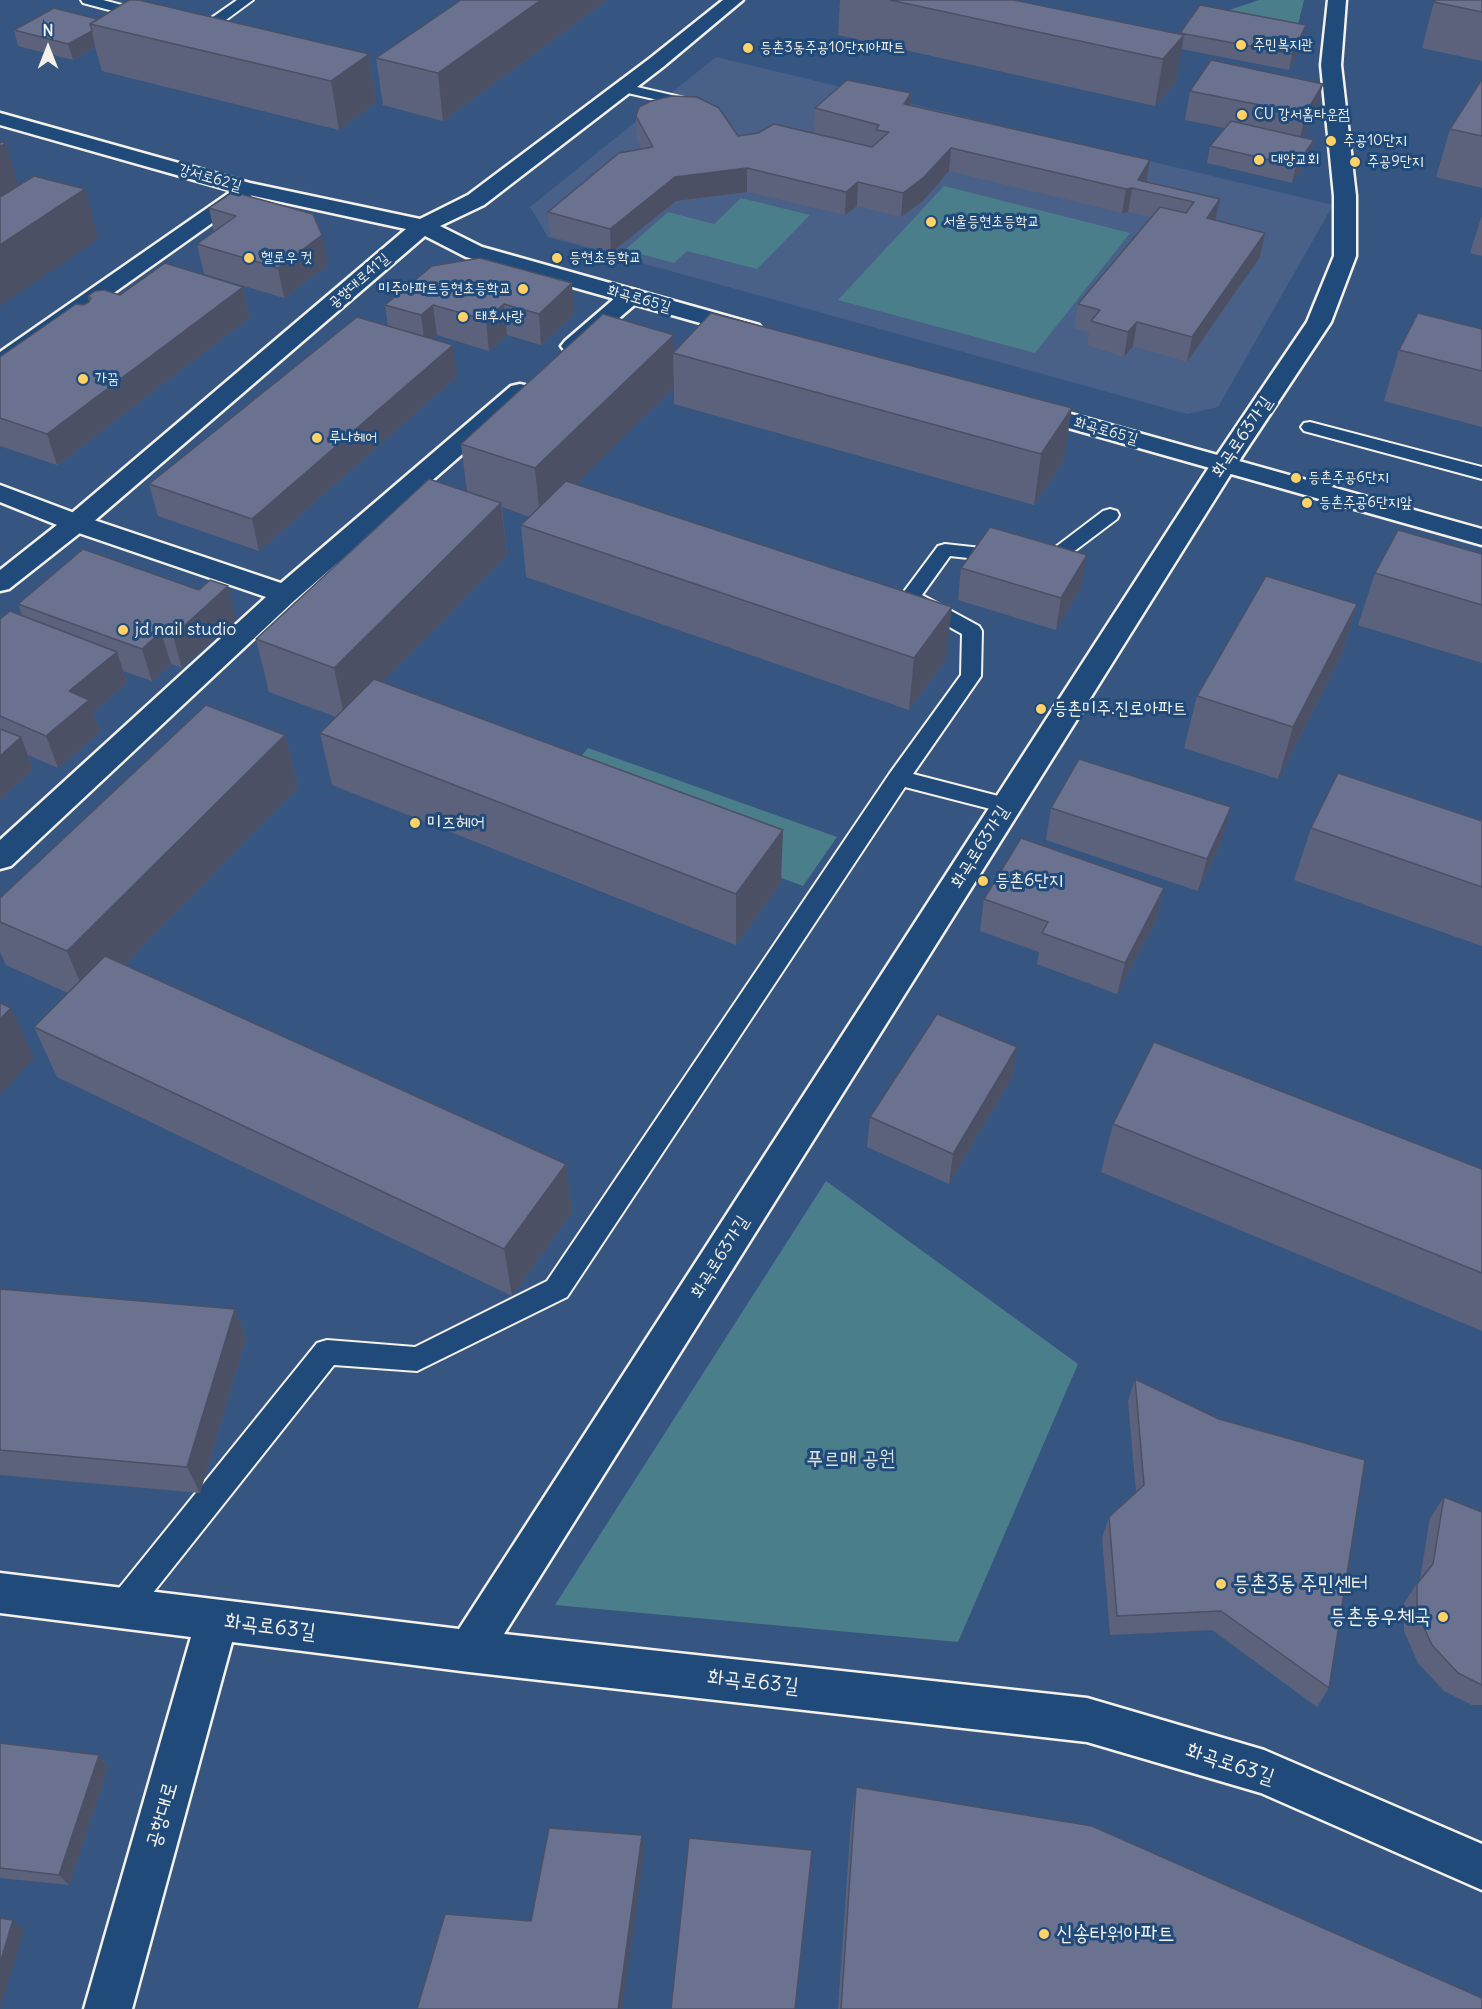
<!DOCTYPE html>
<html>
<head>
<meta charset="utf-8">
<style>
  body { margin:0 }
  #map { position:relative; width:1482px; height:2009px; overflow:hidden; background:#365681; font-family:Delius,sans-serif }
  canvas { display:block }
  .north { position:absolute; left:18px; top:18px; width:60px; height:60px; -webkit-text-stroke:4px #1f4a7a; paint-order:stroke; rotate:0deg; font-size:16px; font-weight:700; line-height:24px; text-align:center; color:#f4f1e8 }
  .north::after { content:''; display:block; margin:auto; width:21px; height:27px; background:#f4f1e8; clip-path:polygon(50% 0,100% 100%,50% 72%,0 100%) }
</style>
</head>
<body>
<div id="map">
<canvas width="1482" height="2009"></canvas>
<div class="north">N</div>
</div>
<script>
const ctx = document.querySelector('canvas').getContext('2d');
ctx.lineJoin = 'round';
function fillPath(path, color) {
  ctx.fillStyle = color;
  ctx.fill(path, 'evenodd');
}
function toPath(rows) {
  const path = new Path2D();
  for (const r of rows) {
    path.moveTo(r[0], r[1]);
    for (let i = 2; i < r.length; i += 2) path.lineTo(r[i], r[i + 1]);
  }
  return path;
}
function strokePath(path, color, width, dash) {
  ctx.strokeStyle = color;
  ctx.lineWidth = width;
  ctx.lineCap = dash ? 'butt' : 'round';
  ctx.setLineDash(dash || []);
  ctx.stroke(path);
}
function label(font, color, halo, rows, align = 'center') {
  ctx.font = font + ' Delius,"Poor Story",sans-serif';
  ctx.lineWidth = 6;
  ctx.setLineDash([]);
  ctx.textBaseline = 'middle';
  ctx.strokeStyle = halo;
  ctx.fillStyle = color;
  for (const [text, x, y, turn = 0] of rows) {
    ctx.save();
    ctx.translate(x, y);
    ctx.rotate((+turn || 0) * Math.PI / 180);
    ctx.textAlign = isNaN(turn) ? turn : align;
    if (halo) ctx.strokeText(text, 0, 0);
    ctx.fillText(text, 0, 0);
    ctx.restore();
  }
}
const built = toPath([
  [716,57,1333,205,1218,407,1187,414,548,237,530,207]
]);
const green = toPath([
  [1259,0,1304,0,1297,29,1197,21],
  [944,186,1130,233,1035,353,838,300],
  [741,198,810,215,757,269,687,251,674,263,625,250,668,212,714,224],
  [588,748,837,837,803,886,551,793],
  [826,1181,1078,1364,958,1642,555,1605]
]);
const service = toPath([
  [81,0,103,0,152,13,154,16,147,20,83,3,81,0],
  [237,0,253,0,207,34,197,34,185,28,192,24,200,26,237,0],
  [624,84,702,102,704,105,697,109,619,91,617,88,619,85,624,84],
  [1310,422,1482,467,1482,479,1304,431,1301,427,1304,423,1310,422],
  [1110,509,1117,511,1119,515,1117,519,1056,565,1049,567,950,556,922,595,979,626,982,631,981,676,913,774,1014,800,1017,805,1014,810,1006,813,905,787,567,1297,417,1371,334,1365,133,1618,122,1623,111,1618,107,1608,111,1598,317,1343,327,1340,415,1347,547,1281,890,773,961,675,962,634,903,601,900,597,938,546,945,544,1045,555,1103,511,1110,509]
]);
const minor = toPath([
  [1328,0,1346,0,1341,65,1356,196,1356,256,1331,322,1237,464,504,1634,1087,1698,1264,1750,1482,1844,1482,1890,1261,1793,1087,1742,469,1672,232,1642,132,2009,84,2009,191,1637,0,1613,0,1573,459,1629,1211,464,1307,322,1334,256,1334,196,1321,65,1328,0],
  [246,184,253,186,257,190,253,194,8,368,0,370,0,352,239,186,246,184],
  [631,289,639,291,642,296,639,301,581,351,573,353,565,351,561,346,565,341,623,291,631,289],
  [520,384,529,386,532,391,529,396,295,600,11,866,0,869,0,840,266,597,67,529,0,502,0,485,85,517,281,583,511,386,520,384]
]);
const tertiary = toPath([
  [723,0,743,0,663,67,484,205,440,226,482,247,759,325,763,330,759,335,751,337,743,335,466,257,425,236,85,529,9,589,0,591,0,570,67,517,406,229,240,193,0,125,0,113,250,183,420,219,468,195,649,59,723,0],
  [1028,402,1482,529,1482,545,1019,414,1016,409,1019,404,1028,402]
]);
const wall = toPath([
  [461,0,607,0,443,121,383,105,376,58],
  [840,0,1014,0,1180,34,1180,33,1303,41,1289,70,1181,49,1176,82,1155,106,838,35],
  [1482,0,1482,61,1422,48,1434,2],
  [97,19,369,54,376,102,339,130,102,71,95,47,73,60,18,46,14,30],
  [1482,79,1482,188,1436,177,1450,129],
  [1190,91,1316,113,1302,138,1314,140,1311,157,1292,183,1207,163,1210,146,1225,128,1185,120],
  [911,93,910,105,1146,182,1220,199,1216,220,1265,233,1260,257,1187,362,1133,346,1124,357,1087,345,1089,333,1074,328,1078,304,1151,217,1128,212,1122,213,949,171,923,201,901,217,857,206,845,215,747,192,676,201,611,253,550,236,548,212,642,149,637,140,636,116,738,136,872,147,814,132,815,108],
  [209,208,313,214,328,265,284,298,204,274,197,244,214,232],
  [1482,215,1482,256,1470,253],
  [432,266,574,314,541,345,507,335,489,351,437,335,433,339,457,376,259,551,158,516,149,484,388,326,385,305],
  [243,287,250,317,57,465,0,446,0,357,89,302,88,296,120,295],
  [1482,329,1482,427,1384,401,1399,350],
  [674,351,1064,460,1034,505,674,404,674,387,576,484,946,659,909,710,526,577,521,525,530,517,502,507,507,555,382,682,781,882,736,945,332,785,320,733,336,717,269,692,256,639,467,492,461,444],
  [1482,554,1482,663,1358,625,1375,573],
  [961,568,1081,587,1056,630,958,600],
  [18,604,236,618,182,668,171,664,152,681,123,671,127,683,93,712,100,732,58,768,28,755,33,769,0,799,0,619,22,615],
  [1357,604,1341,656,1278,779,1184,748,1197,696],
  [285,735,298,787,124,965,566,1164,572,1212,512,1296,57,1077,34,1027,68,993,6,965,0,952,0,898],
  [1051,808,1222,839,1198,891,1046,840],
  [1482,821,1482,946,1294,880,1311,828],
  [1164,888,1156,920,1117,994,1037,964,1039,952,980,931,984,899],
  [1017,1047,1012,1077,949,1184,867,1147,870,1117],
  [1113,1124,1482,1169,1482,1331,1101,1172],
  [0,1289,235,1309,246,1338,200,1493,0,1475],
  [1135,1379,1329,1688,1317,1707,1212,1630,1110,1635,1102,1538,1109,1517,1136,1492,1128,1401],
  [1444,1497,1482,1512,1482,1705,1472,1705,1444,1691,1418,1663,1404,1631,1404,1603,1420,1579,1430,1518],
  [0,1743,99,1755,108,1767,69,1885,0,1878],
  [856,1787,1482,2009,838,2009,851,1821]
]);
const shadedWall = toPath([
  [541,0,607,0,443,121,438,73],
  [1306,25,1303,41,1289,70,1292,54],
  [92,31,95,47,73,60,68,44],
  [1184,35,1176,82,1155,106,1163,59],
  [369,54,376,102,339,130,331,81],
  [1323,84,1316,113,1299,144,1305,114],
  [911,93,909,116,904,104],
  [1314,140,1311,157,1292,183,1296,166],
  [6,143,20,192,0,205,0,147],
  [951,148,949,171,923,201,901,217,903,193],
  [1150,160,1146,184,1138,180],
  [747,168,747,192,676,201,611,253,610,229,675,177],
  [858,182,857,206,845,215,846,192],
  [1132,188,1128,212,1122,213,1126,189],
  [85,189,98,239,0,306,0,245],
  [1220,199,1215,222,1207,218],
  [1265,233,1260,257,1187,362,1192,337],
  [322,235,328,265,284,298,278,268],
  [572,283,574,314,541,345,539,314],
  [243,287,250,317,57,465,47,434],
  [504,304,507,335,489,351,486,320],
  [433,305,437,335,425,346,421,315],
  [1137,322,1133,346,1124,357,1128,332],
  [674,335,674,353,673,353,674,387,540,520,535,468],
  [453,345,457,376,259,551,252,519],
  [1072,408,1064,460,1034,505,1041,454],
  [501,503,507,555,345,720,334,668],
  [1087,555,1081,587,1056,630,1061,598],
  [228,586,236,618,182,668,173,636],
  [1357,604,1341,656,1278,779,1293,727],
  [952,607,946,659,909,710,914,658],
  [161,632,171,664,152,681,142,649],
  [117,652,127,683,93,712,100,732,58,768,46,736,69,691],
  [285,735,298,787,88,1002,67,951],
  [21,737,33,769,0,799,0,756],
  [1231,807,1222,839,1198,891,1207,859],
  [783,830,781,882,736,945,736,894],
  [1164,888,1156,920,1117,994,1125,963],
  [11,1008,34,1058,0,1094,0,1019],
  [1017,1047,1012,1077,949,1184,953,1154],
  [566,1164,572,1212,512,1296,504,1249],
  [235,1309,246,1338,200,1493,187,1467],
  [99,1755,108,1767,69,1885,59,1875],
  [642,1835,644,1851,622,2009,618,2009],
  [13,1920,24,1930,0,2009,0,1963]
]);
const building = toPath([
  [129,0,139,0,369,54,331,81,90,24,129,0],
  [461,0,541,0,438,73,376,58,461,0],
  [890,0,1014,0,1184,35,1163,59,890,0],
  [1435,0,1482,0,1482,12,1434,2,1435,0],
  [1200,5,1306,25,1292,54,1180,33,1200,5],
  [54,8,97,19,90,24,92,31,68,44,14,30,54,8],
  [1211,60,1323,84,1305,114,1190,91,1211,60],
  [1482,79,1482,136,1450,129,1482,79],
  [847,80,911,93,904,104,1150,160,1138,180,1220,199,1207,218,1265,233,1192,337,1137,322,1128,332,1091,321,1100,310,1078,304,1160,207,1186,213,1194,202,1132,188,1126,189,951,148,924,177,903,193,858,182,846,192,747,168,675,177,610,229,548,212,619,153,653,147,636,116,639,107,651,101,672,96,697,97,719,108,738,136,758,133,774,124,872,147,889,132,876,130,879,125,815,108,847,80],
  [1231,121,1314,140,1296,166,1210,146,1231,121],
  [0,142,6,143,0,147,0,142],
  [34,176,85,189,0,245,0,197,34,176],
  [233,192,313,214,322,235,278,268,197,244,236,216,209,208,233,192],
  [480,258,572,283,539,314,504,304,486,320,433,305,421,315,385,305,432,266,480,258],
  [165,263,243,287,47,434,0,418,0,357,76,304,83,305,89,302,91,298,88,296,95,291,104,290,120,295,165,263],
  [711,313,1072,408,1041,454,673,353,711,313],
  [1418,313,1482,329,1482,371,1399,350,1418,313],
  [603,314,674,335,535,468,461,444,603,314],
  [357,317,453,345,252,519,149,484,357,317],
  [429,479,501,503,334,668,256,639,429,479],
  [566,481,952,607,914,658,521,525,566,481],
  [990,527,1087,555,1061,598,961,568,990,527],
  [1398,530,1482,554,1482,605,1375,573,1398,530],
  [83,549,199,590,210,580,228,586,173,636,161,632,142,649,18,604,83,549],
  [1266,576,1357,604,1293,727,1197,696,1266,576],
  [10,611,117,652,69,691,89,700,46,736,0,716,0,619,10,611],
  [374,679,783,830,736,894,320,733,374,679],
  [206,705,285,735,67,951,0,922,0,898,206,705],
  [0,729,21,737,0,756,0,729],
  [1079,759,1231,807,1207,859,1051,808,1079,759],
  [1338,773,1482,821,1482,887,1311,828,1338,773],
  [1021,838,1164,888,1125,963,1042,933,1048,922,984,899,1021,838],
  [105,956,566,1164,504,1249,34,1027,105,956],
  [0,1003,11,1008,0,1019,0,1003],
  [937,1014,1017,1047,953,1154,870,1117,937,1014],
  [1154,1042,1482,1169,1482,1273,1113,1124,1154,1042],
  [0,1289,235,1309,187,1467,0,1450,0,1289],
  [1135,1379,1219,1419,1365,1460,1329,1688,1221,1611,1117,1616,1109,1517,1144,1485,1135,1379],
  [1444,1497,1482,1512,1482,1685,1458,1673,1432,1645,1417,1612,1417,1584,1433,1564,1444,1497],
  [0,1743,99,1755,59,1875,0,1868,0,1743],
  [856,1787,1092,1826,1482,1998,1482,2009,841,2009,856,1787],
  [549,1828,642,1835,618,2009,417,2009,445,1914,531,1921,549,1828],
  [689,1838,812,1850,795,2009,671,2009,689,1838],
  [0,1918,13,1920,0,1963,0,1918]
]);
const markers = [
  [1241,45,6,"#ffd166"],
  [748,48,6,"#ffd166"],
  [1242,115,6,"#ffd166"],
  [1331,141,6,"#ffd166"],
  [1259,160,6,"#ffd166"],
  [1355,162,6,"#ffd166"],
  [931,222,6,"#ffd166"],
  [249,258,6,"#ffd166"],
  [557,258,6,"#ffd166"],
  [523,289,6,"#ffd166"],
  [463,317,6,"#ffd166"],
  [83,379,6,"#ffd166"],
  [317,438,6,"#ffd166"],
  [1296,478,6,"#ffd166"],
  [1307,503,6,"#ffd166"],
  [123,630,6,"#ffd166"],
  [1041,709,6,"#ffd166"],
  [415,823,6,"#ffd166"],
  [983,881,6,"#ffd166"],
  [1221,1584,6,"#ffd166"],
  [1443,1617,6,"#ffd166"],
  [1044,1934,6,"#ffd166"]
];
const farPoinames = [
  ["주민복지관",1253,45],
  ["등촌3동주공10단지아파트",760,48],
  ["CU 강서홈타운점",1254,115],
  ["주공10단지",1343,141],
  ["대양교회",1271,160],
  ["주공9단지",1367,162],
  ["서울등현초등학교",943,222],
  ["헬로우 컷",261,258],
  ["등현초등학교",569,258],
  ["미주아파트등현초등학교",511,289,"right"],
  ["태후사랑",475,317],
  ["가꿈",95,379],
  ["루나헤어",329,438],
  ["등촌주공6단지",1308,478],
  ["등촌주공6단지앞",1319,503]
];
const farStreetnames = [
  ["강서로62길",210,178,16],
  ["공항대로41길",359,281,-41],
  ["화곡로65길",639,299,16],
  ["화곡로65길",1106,431,16]
];
const streetNames = [
  ["화곡로63가길",1242,437,-56],
  ["화곡로63가길",980,847,-58],
  ["화곡로63가길",720,1257,-58]
];
const poiNames = [
  ["jd nail studio",135,630],
  ["등촌미주.진로아파트",1053,709],
  ["미즈헤어",427,823],
  ["등촌6단지",995,881]
];
const nearParknames = [
  ["푸르매 공원",851,1459]
];
const nearPoinames = [
  ["등촌3동 주민센터",1233,1584],
  ["등촌동우체국",1431,1617,"right"],
  ["신송타워아파트",1056,1934]
];
const nearStreetnames = [
  ["화곡로63길",270,1627,7],
  ["화곡로63길",753,1682,6],
  ["화곡로63길",1230,1764,18],
  ["공항대로",162,1815,-74]
];
fillPath(built, '#496188');
fillPath(green, '#4b7e8b');
strokePath(service, '#f4f1e8', 4);
strokePath(minor, '#f4f1e8', 5);
strokePath(tertiary, '#f4f1e8', 5);
fillPath(service, '#1f4a7a');
fillPath(minor, '#1f4a7a');
fillPath(tertiary, '#1f4a7a');
fillPath(wall, '#5c627c');
fillPath(shadedWall, '#4b5065');
fillPath(building, '#6b7290');
strokePath(building, '#4b5065', 1.5);
for (const [x, y, r, color] of markers) {
  const dot = new Path2D();
  dot.arc(x, y, r, 0, 2 * Math.PI);
  ctx.fillStyle = color;
  ctx.fill(dot);
  strokePath(dot, '#1f4a7a', 2);
}
label('15px', '#f4f1e8', '#1f4a7a', farPoinames, 'left');
label('15px', '#f4f1e8', '#1f4a7a', farStreetnames);
label('18px', '#f4f1e8', '#1f4a7a', streetNames);
label('18px', '#f4f1e8', '#1f4a7a', poiNames, 'left');
label('21px', '#dbe0da', '#1f4a7a', nearParknames);
label('21px', '#f4f1e8', '#1f4a7a', nearPoinames, 'left');
label('21px', '#f4f1e8', '#1f4a7a', nearStreetnames);
</script>
</body>
</html>
